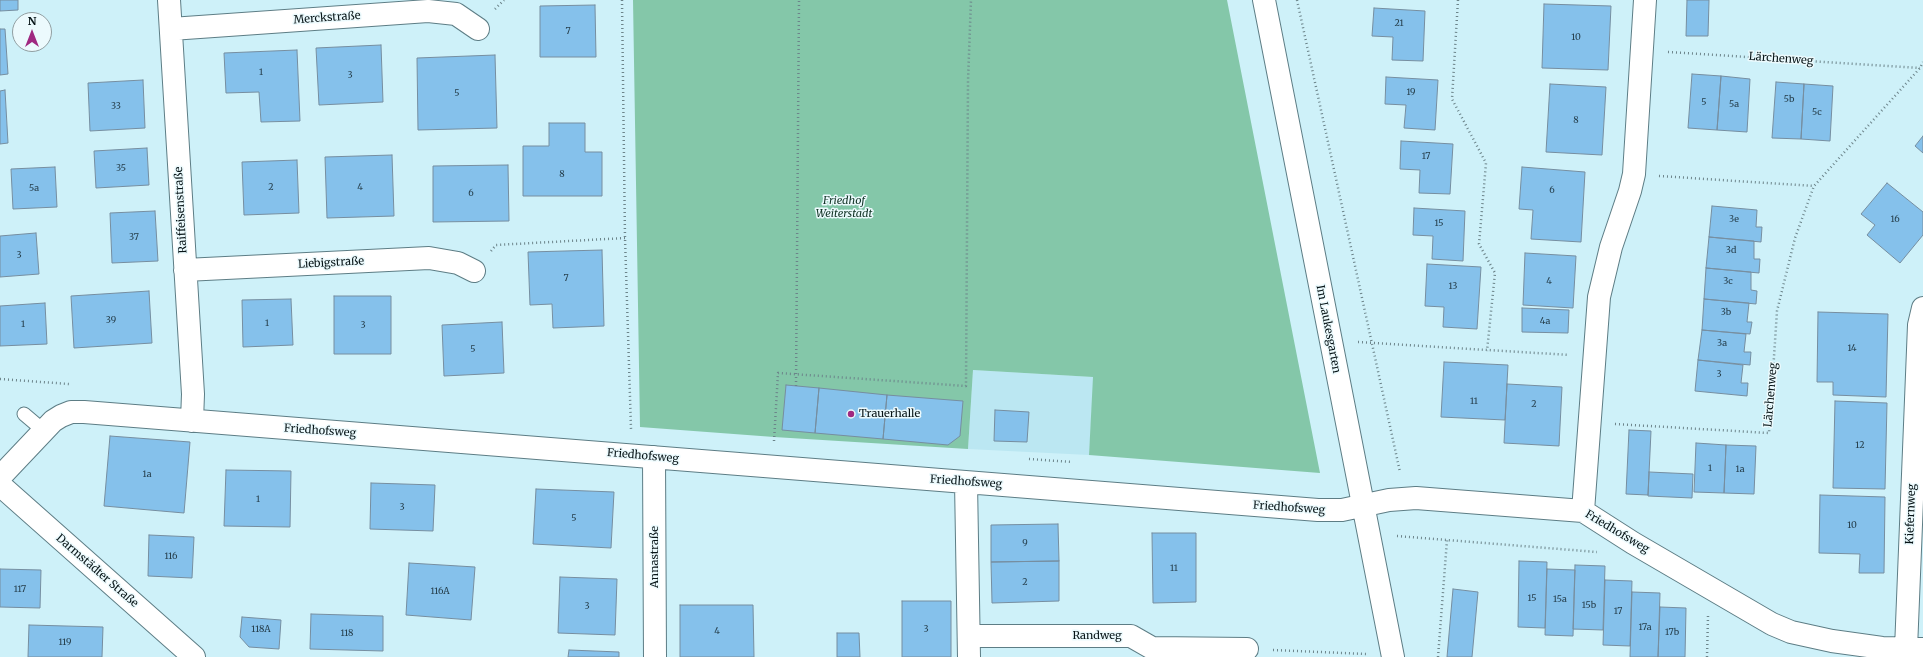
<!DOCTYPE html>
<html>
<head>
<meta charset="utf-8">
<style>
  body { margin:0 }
  #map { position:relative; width:1923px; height:657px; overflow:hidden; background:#cef1f9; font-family:Merriweather,serif }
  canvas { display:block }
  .north { position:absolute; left:12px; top:12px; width:40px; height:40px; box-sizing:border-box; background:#ecfafd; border:1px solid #909ea1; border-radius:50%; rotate:0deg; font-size:11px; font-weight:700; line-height:16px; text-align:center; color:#071417 }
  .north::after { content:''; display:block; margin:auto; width:14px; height:18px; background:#a02981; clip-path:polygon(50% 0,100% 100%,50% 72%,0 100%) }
</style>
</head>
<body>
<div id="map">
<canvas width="1923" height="657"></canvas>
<div class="north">N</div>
</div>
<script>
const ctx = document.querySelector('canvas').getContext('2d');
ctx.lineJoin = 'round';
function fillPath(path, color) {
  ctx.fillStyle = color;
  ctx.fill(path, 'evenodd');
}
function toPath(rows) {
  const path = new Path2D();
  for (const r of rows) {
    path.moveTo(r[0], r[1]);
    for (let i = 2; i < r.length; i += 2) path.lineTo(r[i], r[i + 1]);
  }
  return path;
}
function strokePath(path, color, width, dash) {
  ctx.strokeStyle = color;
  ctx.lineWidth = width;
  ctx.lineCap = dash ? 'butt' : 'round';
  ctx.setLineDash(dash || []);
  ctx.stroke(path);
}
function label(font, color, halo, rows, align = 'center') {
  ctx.font = font + ' Merriweather,serif';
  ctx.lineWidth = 3;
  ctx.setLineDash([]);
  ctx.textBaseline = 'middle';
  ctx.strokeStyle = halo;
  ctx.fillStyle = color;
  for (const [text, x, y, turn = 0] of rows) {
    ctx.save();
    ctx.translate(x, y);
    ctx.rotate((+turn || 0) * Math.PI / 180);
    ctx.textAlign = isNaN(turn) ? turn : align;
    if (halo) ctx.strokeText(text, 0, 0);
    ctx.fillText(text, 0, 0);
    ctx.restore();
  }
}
const built = toPath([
  [973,370,1094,377,1089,455,968,449]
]);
const green = toPath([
  [633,0,1227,0,1320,473,1089,455,1093,377,973,370,968,449,774,437,640,427]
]);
const building = toPath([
  [0,0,18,0,18,10,0,11,0,0],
  [1687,0,1709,0,1708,36,1686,36,1687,0],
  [1544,4,1611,6,1608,70,1542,68,1544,4],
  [595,5,596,57,540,57,540,6,595,5],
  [1374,8,1425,11,1423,61,1392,60,1393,37,1372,36,1374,8],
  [0,29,5,29,8,74,0,75,0,29],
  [381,45,383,102,319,105,316,48,381,45],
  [297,50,300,121,261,122,259,92,226,93,224,53,297,50],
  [495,55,497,128,418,130,417,58,495,55],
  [1692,74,1721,76,1717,130,1688,128,1692,74],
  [1721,76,1750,79,1747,132,1717,130,1721,76],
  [1386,77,1438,80,1435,130,1404,128,1406,105,1385,104,1386,77],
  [143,80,145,128,90,131,88,83,143,80],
  [1776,82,1804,84,1801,139,1772,138,1776,82],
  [1550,84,1606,87,1602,155,1546,152,1550,84],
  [1804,84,1833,86,1830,141,1801,139,1804,84],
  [5,90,8,143,0,144,0,91,5,90],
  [549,123,585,123,585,152,602,152,602,196,523,196,523,146,549,146,549,123],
  [1923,136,1923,153,1915,146,1923,136],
  [1401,141,1453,144,1450,194,1419,193,1420,170,1400,169,1401,141],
  [147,148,149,185,96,188,94,151,147,148],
  [392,155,394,216,327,218,325,157,392,155],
  [297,160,299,213,244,215,242,162,297,160],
  [508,165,509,221,433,222,433,166,508,165],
  [55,167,57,207,13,209,11,169,55,167],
  [1522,167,1585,172,1581,242,1531,239,1533,210,1519,209,1522,167],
  [1887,183,1923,212,1923,235,1900,263,1867,235,1875,225,1861,214,1887,183],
  [1712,206,1757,210,1756,227,1762,227,1761,242,1709,237,1712,206],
  [1414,208,1465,211,1463,261,1432,259,1433,236,1413,235,1414,208],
  [155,211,158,261,112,263,110,213,155,211],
  [36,233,39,274,0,277,0,236,36,233],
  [1709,237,1754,241,1754,259,1760,259,1759,273,1706,268,1709,237],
  [602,250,604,326,553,328,552,304,530,305,528,252,602,250],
  [1525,253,1576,256,1573,308,1523,305,1525,253],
  [1427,264,1481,267,1477,329,1443,327,1444,307,1425,306,1427,264],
  [1706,268,1751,272,1751,290,1757,291,1756,304,1704,299,1706,268],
  [149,291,152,343,74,348,71,296,149,291],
  [334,296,391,296,391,354,334,354,334,296],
  [291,299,293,345,243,347,242,300,291,299],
  [1704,299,1749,303,1747,322,1752,322,1750,334,1702,330,1704,299],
  [45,303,47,344,0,346,0,306,45,303],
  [1522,308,1569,310,1568,333,1522,332,1522,308],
  [1818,312,1888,314,1886,397,1833,395,1833,382,1817,382,1818,312],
  [502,322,504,373,444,376,442,325,502,322],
  [1702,330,1746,334,1744,352,1751,352,1750,365,1698,360,1702,330],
  [1698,360,1743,365,1741,383,1748,383,1747,396,1695,391,1698,360],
  [1444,362,1508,365,1505,420,1441,417,1444,362],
  [1507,384,1562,387,1559,446,1504,443,1507,384],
  [786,385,819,388,815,433,782,430,786,385],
  [819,388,887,395,883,439,815,433,819,388],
  [887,395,963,401,960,436,948,445,883,439,887,395],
  [1835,401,1887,403,1885,489,1833,488,1835,401],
  [995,410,1029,412,1027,442,994,441,995,410],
  [1629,430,1651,431,1648,495,1626,494,1629,430],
  [110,436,190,442,184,513,104,506,110,436],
  [1696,443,1726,445,1724,493,1694,492,1696,443],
  [1726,445,1756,446,1754,494,1724,493,1726,445],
  [226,470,291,471,290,527,224,526,226,470],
  [1649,472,1693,474,1692,498,1648,496,1649,472],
  [371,483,435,485,433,531,370,529,371,483],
  [536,489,614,492,611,548,533,544,536,489],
  [1820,495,1885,497,1884,573,1859,573,1860,554,1819,553,1820,495],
  [1058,524,1059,561,991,562,991,525,1058,524],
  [1152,533,1196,533,1196,602,1153,603,1152,533],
  [149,535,194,537,192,578,148,576,149,535],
  [1059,561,1059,601,992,603,991,562,1059,561],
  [1519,561,1547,562,1545,628,1518,627,1519,561],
  [409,563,475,567,471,620,406,615,409,563],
  [1575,565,1605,566,1603,630,1573,629,1575,565],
  [0,569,41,570,40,608,0,607,0,569],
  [1547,569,1575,570,1573,636,1545,635,1547,569],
  [560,577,617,579,615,635,558,633,560,577],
  [1605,580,1632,581,1630,646,1603,645,1605,580],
  [1453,589,1478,592,1472,657,1447,657,1453,589],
  [1632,592,1660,593,1658,657,1630,657,1632,592],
  [902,601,951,601,951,657,902,657,902,601],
  [680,605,753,605,754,657,680,657,680,605],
  [1660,607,1686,608,1685,657,1658,657,1660,607],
  [311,614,383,616,383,651,310,649,311,614],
  [242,617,281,620,279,649,249,647,240,637,242,617],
  [29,625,103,627,102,657,28,657,29,625],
  [837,633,859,633,860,657,837,657,837,633],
  [569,650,619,652,619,657,568,657,569,650]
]);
const path = toPath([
  [622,0,625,238,631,429],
  [1297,0,1400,472],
  [1458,0,1452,99,1486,163,1479,244,1495,273,1487,351],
  [495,9,504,0],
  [1668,52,1920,68],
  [1659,176,1814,186],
  [491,251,496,245,625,238],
  [1358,342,1569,355],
  [0,379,69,384],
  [796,386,799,0],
  [1615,424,1769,433,1777,311,1795,238,1814,186,1920,68,1923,62],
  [774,441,778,373,966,386,968,81,971,0],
  [1029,459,1072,462],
  [1397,536,1597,552],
  [1273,650,1366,654],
  [1438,657,1447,540],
  [1707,657,1708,616]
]);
const lane = toPath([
  [24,414,44,431]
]);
const street = toPath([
  [169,0,193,394,192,421],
  [1264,0,1393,657],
  [171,29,428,11,456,14,478,29],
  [185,270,429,258,458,263,474,271],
  [654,457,655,657],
  [0,477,53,421,61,416,71,412,84,412,1318,510,1342,510,1389,500,1416,498,1583,511,1633,543,1772,624,1791,632,1832,641,1882,648,1923,649],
  [966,482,969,657],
  [1583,511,1599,297,1611,247,1630,191,1634,174,1645,0],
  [969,636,1131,636,1152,648,1247,649],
  [1906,649,1919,325,1923,308]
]);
const secondary = toPath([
  [0,485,194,657]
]);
const markers = [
  [851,414,4,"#a02981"]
];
const numberNames = [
  ["21",1399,23],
  ["7",568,31],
  ["10",1576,37],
  ["1",261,72],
  ["3",350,75],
  ["19",1411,92],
  ["5",457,93],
  ["5b",1789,99],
  ["5",1704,102],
  ["5a",1734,104],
  ["33",116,106],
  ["5c",1817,112],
  ["8",1576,120],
  ["17",1426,156],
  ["35",121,168],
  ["8",562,174],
  ["2",271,187],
  ["4",360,187],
  ["5a",34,188],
  ["6",1552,190],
  ["6",471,193],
  ["3e",1734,219],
  ["16",1895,219],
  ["15",1439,223],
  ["37",134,237],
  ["3d",1731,250],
  ["3",19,255],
  ["7",566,278],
  ["4",1549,281],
  ["3c",1728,281],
  ["13",1453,286],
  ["3b",1726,312],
  ["39",111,320],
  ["4a",1545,321],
  ["1",267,323],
  ["1",23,324],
  ["3",363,325],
  ["3a",1722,343],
  ["14",1852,348],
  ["5",473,349],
  ["3",1719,374],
  ["11",1474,401],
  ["2",1534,404],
  ["12",1860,445],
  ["1",1710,468],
  ["1a",1740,469],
  ["1a",147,474],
  ["1",258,499],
  ["3",402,507],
  ["5",574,518],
  ["10",1852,525],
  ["9",1025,543],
  ["116",171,556],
  ["11",1174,568],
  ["2",1025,582],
  ["117",20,589],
  ["116A",440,591],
  ["15",1532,598],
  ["15a",1560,599],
  ["15b",1589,605],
  ["3",587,606],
  ["17",1618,611],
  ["17a",1645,627],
  ["118A",261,629],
  ["3",926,629],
  ["4",717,631],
  ["17b",1672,632],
  ["118",347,633],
  ["119",65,642]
];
const streetNames = [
  ["Merckstraße",327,18,-4],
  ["Lärchenweg",1781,59,4],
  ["Raiffeisenstraße",181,210,-93],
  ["Liebigstraße",331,263,-3],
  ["Im Laukesgarten",1328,329,79],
  ["Lärchenweg",1771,395,-85],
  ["Friedhofsweg",320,431,4],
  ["Friedhofsweg",643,456,5],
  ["Friedhofsweg",966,482,4],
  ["Friedhofsweg",1289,508,4],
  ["Kiefernweg",1911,514,-88],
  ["Friedhofsweg",1617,532,31],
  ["Annastraße",655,557,-90],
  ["Darmstädter Straße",97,571,41],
  ["Randweg",1097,636]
];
const parkNames = [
  ["Friedhof",844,201],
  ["Weiterstadt",844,214]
];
const poiNames = [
  ["Trauerhalle",859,414]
];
fillPath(built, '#bbe7f2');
fillPath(green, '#84c7a9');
fillPath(building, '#85c1eb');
strokePath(building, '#768ea0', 1);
strokePath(lane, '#5d7d85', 15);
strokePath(street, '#5d7d85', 24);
strokePath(secondary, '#5d7d85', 24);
strokePath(path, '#6c848a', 2.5, [1, 3]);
strokePath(lane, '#fff', 13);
strokePath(street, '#fff', 22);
strokePath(secondary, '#fff', 22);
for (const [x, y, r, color] of markers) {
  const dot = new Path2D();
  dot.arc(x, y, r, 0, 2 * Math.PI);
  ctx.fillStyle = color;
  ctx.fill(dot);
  strokePath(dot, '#ecfafd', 1.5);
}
label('9px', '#263f4c', null, numberNames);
label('11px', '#071417', '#ecfafd', streetNames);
label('italic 11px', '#113325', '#ecfafd', parkNames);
label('11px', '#071417', '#ecfafd', poiNames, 'left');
</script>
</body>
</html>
